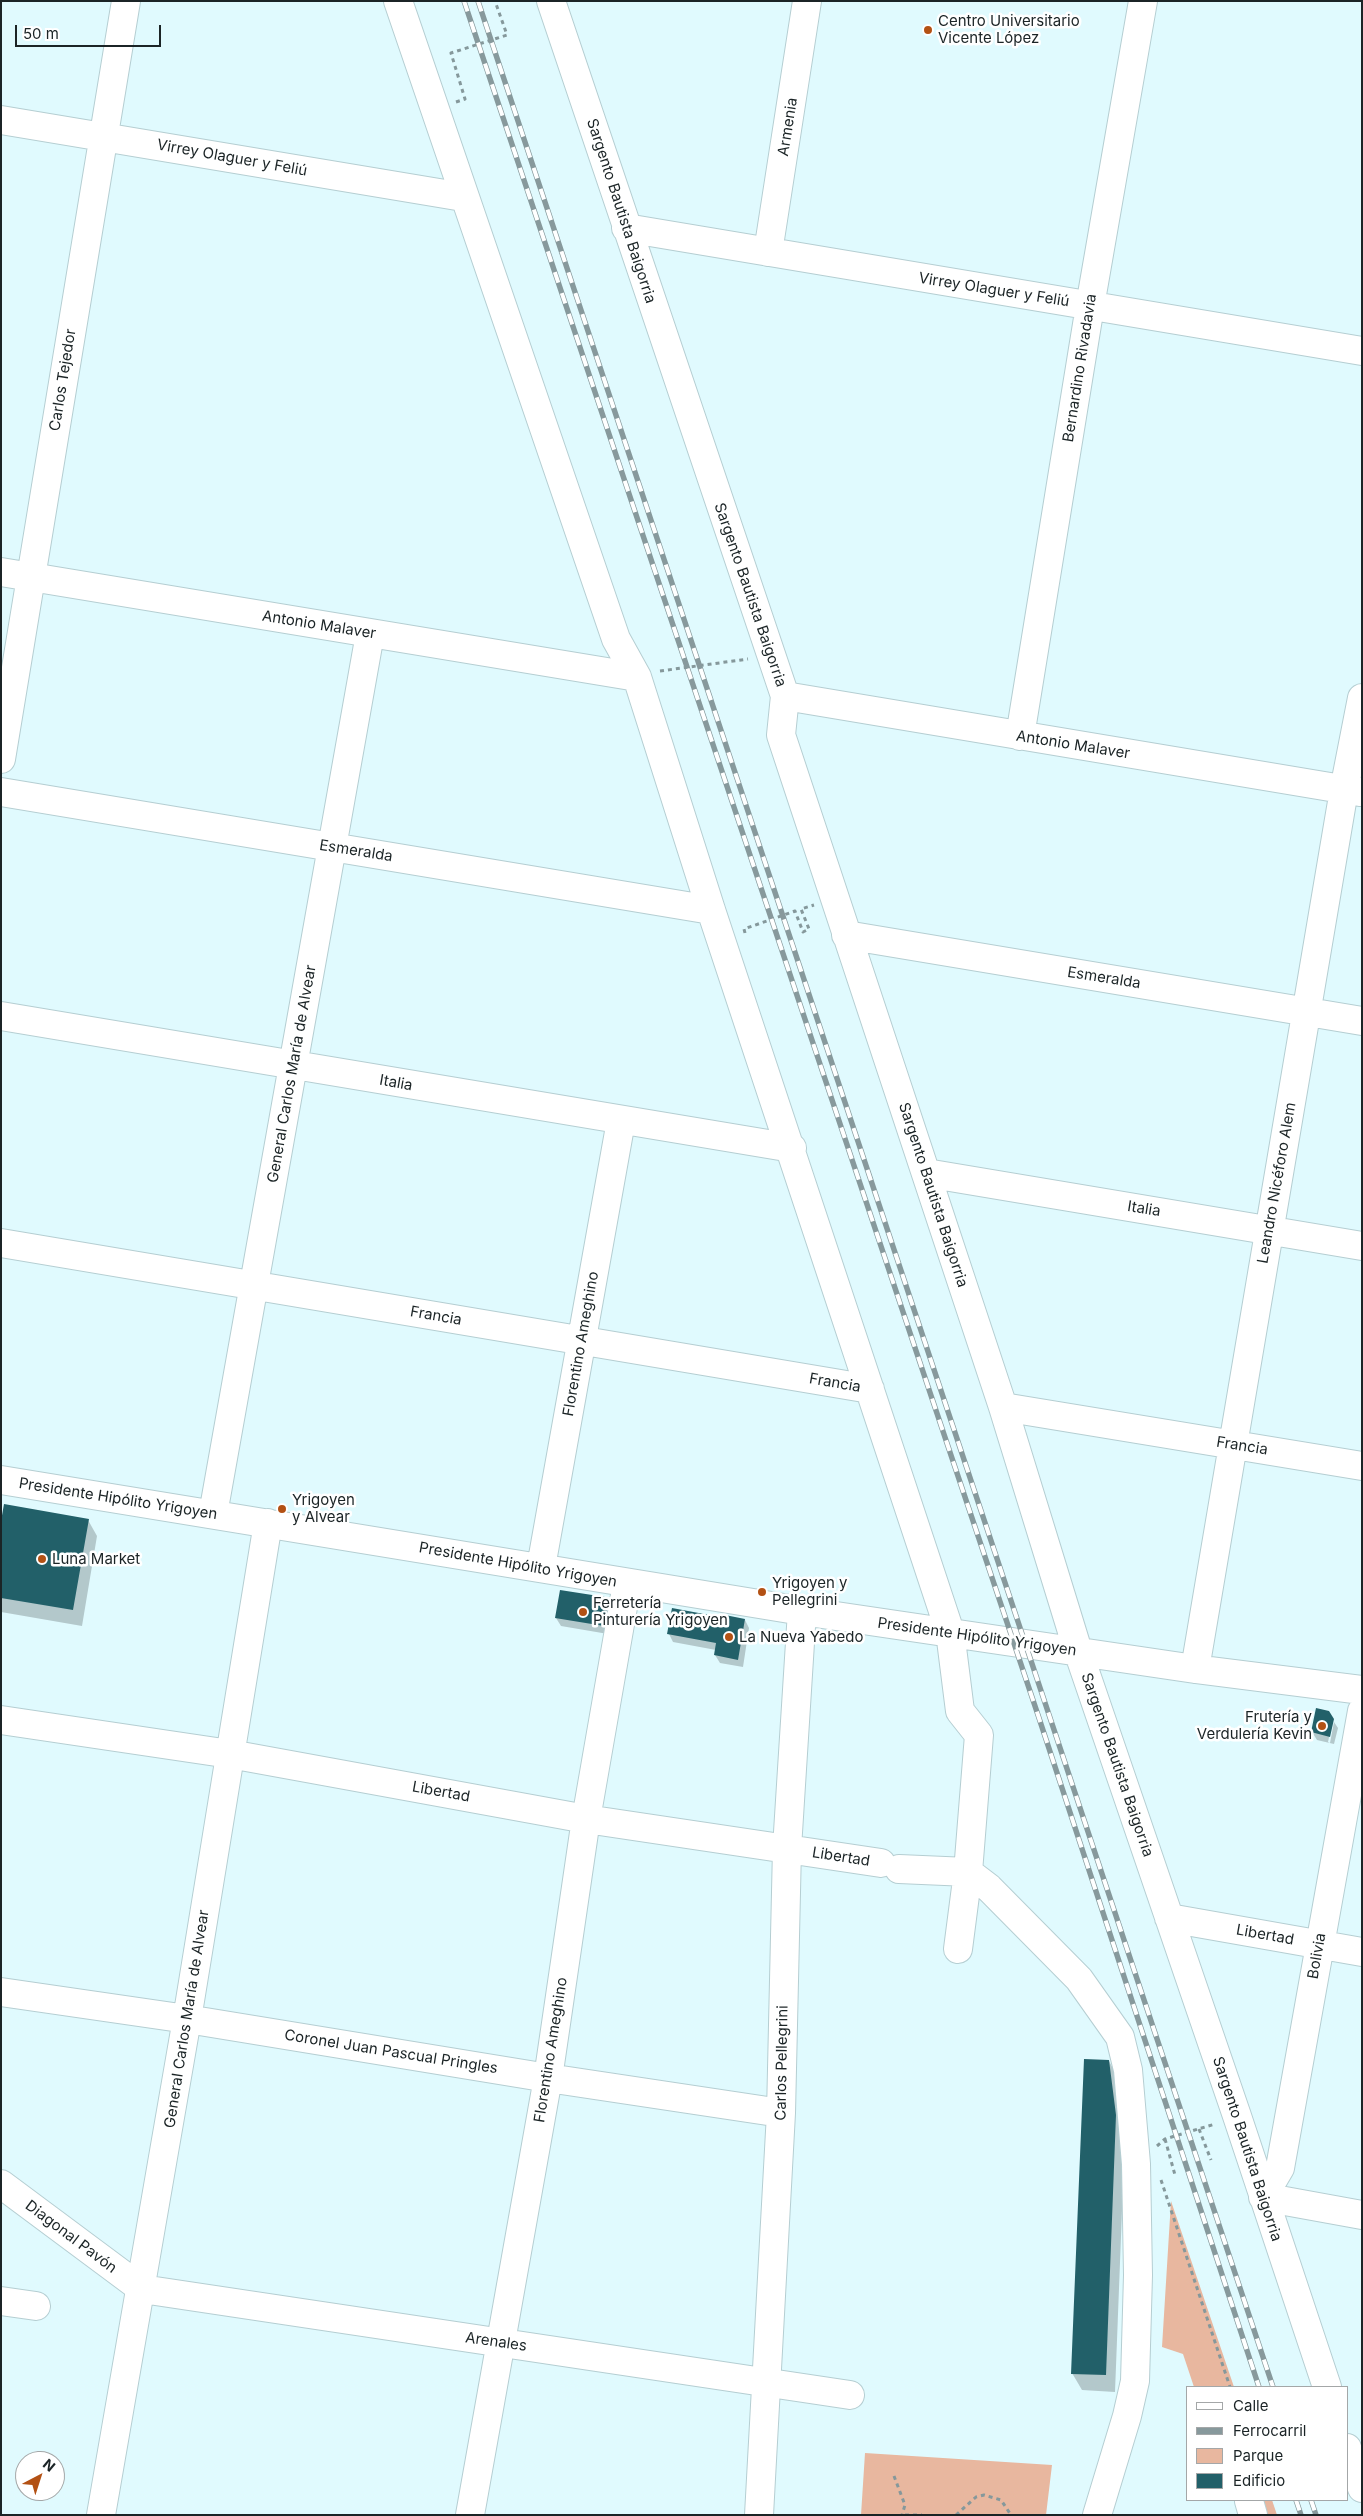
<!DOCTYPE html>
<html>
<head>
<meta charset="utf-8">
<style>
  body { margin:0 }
  #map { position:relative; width:1363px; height:2516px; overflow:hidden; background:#e0fafe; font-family:Inter,sans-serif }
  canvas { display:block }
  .frame { position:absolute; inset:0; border:2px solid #1b2426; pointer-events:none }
  .legend { position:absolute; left:1186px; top:2386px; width:162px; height:115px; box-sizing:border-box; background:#fff; border:1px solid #a4a7a8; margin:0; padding:6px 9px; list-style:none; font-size:15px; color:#1b2426 }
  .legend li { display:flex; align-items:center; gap:10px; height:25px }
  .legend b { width:25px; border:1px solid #a4a7a8 }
  .north { position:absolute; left:15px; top:2451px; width:50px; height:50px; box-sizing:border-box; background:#fff; border:1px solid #a4a7a8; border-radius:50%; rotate:40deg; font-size:14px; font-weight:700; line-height:20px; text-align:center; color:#1b2426 }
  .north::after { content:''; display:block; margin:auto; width:18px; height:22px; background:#b35114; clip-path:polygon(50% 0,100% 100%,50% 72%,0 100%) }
  .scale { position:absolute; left:15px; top:25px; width:146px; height:22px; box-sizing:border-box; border:2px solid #1b2426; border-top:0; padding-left:6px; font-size:15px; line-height:18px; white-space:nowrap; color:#1b2426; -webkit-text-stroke:4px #fff; paint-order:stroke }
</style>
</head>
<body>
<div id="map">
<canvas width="1363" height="2516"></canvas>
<div class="frame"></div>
<ul class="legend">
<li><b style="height:6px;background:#fff"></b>Calle</li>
<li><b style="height:6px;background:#87999c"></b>Ferrocarril</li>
<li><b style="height:14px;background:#e8b79f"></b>Parque</li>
<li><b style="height:14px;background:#226069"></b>Edificio</li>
</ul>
<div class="north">N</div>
<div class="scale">50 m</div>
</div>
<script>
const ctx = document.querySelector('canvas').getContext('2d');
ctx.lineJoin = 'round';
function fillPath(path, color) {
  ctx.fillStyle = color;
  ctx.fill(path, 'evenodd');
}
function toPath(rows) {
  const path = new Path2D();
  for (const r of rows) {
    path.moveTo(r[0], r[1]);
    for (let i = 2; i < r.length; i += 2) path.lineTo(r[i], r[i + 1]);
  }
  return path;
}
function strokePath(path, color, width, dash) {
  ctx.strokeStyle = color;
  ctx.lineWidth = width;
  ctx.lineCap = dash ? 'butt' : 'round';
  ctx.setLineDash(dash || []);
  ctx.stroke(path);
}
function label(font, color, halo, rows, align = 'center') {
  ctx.font = font + ' Inter,sans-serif';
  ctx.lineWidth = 5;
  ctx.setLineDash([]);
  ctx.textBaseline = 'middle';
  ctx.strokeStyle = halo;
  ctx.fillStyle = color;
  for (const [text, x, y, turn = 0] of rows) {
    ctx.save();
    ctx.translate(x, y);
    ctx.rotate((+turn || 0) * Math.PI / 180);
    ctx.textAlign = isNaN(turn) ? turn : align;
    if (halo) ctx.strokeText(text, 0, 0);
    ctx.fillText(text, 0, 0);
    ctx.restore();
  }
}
const green = toPath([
  [1171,2201,1234,2387,1194,2387,1183,2354,1162,2347],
  [865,2453,1052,2465,1046,2515,861,2515],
  [1261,2500,1272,2500,1277,2515,1265,2515]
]);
const shadow = toPath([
  [88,1520,97,1536,82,1626,1,1612,1,1528],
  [604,1598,612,1611,608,1634,561,1626,556,1618],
  [721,1618,745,1620,749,1628,743,1667,720,1663,715,1655,716,1650,673,1642,669,1634],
  [1333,1719,1328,1742,1330,1743,1334,1722,1338,1728,1334,1744,1317,1740,1312,1732],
  [1109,2061,1118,2078,1125,2133,1115,2392,1082,2390,1072,2373]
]);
const building = toPath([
  [4,1504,89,1519,73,1610,1,1598,1,1521],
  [560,1590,605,1597,608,1602,604,1626,555,1618],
  [672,1608,720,1617,720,1614,745,1619,738,1660,714,1655,716,1643,667,1634],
  [1316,1708,1329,1711,1334,1719,1330,1737,1311,1732],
  [1084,2059,1109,2060,1116,2115,1106,2375,1071,2374]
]);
const path = toPath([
  [456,102,465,99,451,53,507,35,495,1],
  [660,671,748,659],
  [745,933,744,929,795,911,803,932,809,929,801,909,814,905],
  [1199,2129,1211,2160],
  [1165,2139,1175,2175],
  [1157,2146,1165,2139,1215,2124],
  [1161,2180,1230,2387],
  [894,2476,905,2505,902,2515],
  [905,2515,922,2515],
  [956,2515,976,2497,984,2495,1001,2500,1011,2515]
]);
const minor = toPath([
  [398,1,616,639,637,677,711,910,950,1632,960,1711,979,1735,968,1872,958,1949],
  [551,1,785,696,781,735,1003,1407,1078,1651,1237,2116,1327,2387],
  [1,120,463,197],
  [626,228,1362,351],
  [768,252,807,1],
  [1,572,637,677],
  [785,696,1360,792],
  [1020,736,1090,306,1143,1],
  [1,759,126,1],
  [1,792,711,910],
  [846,935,1362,1021],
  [1,1016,792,1148],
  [926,1173,1362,1246],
  [1,1243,870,1389],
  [1003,1407,1362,1466],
  [1,1480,802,1611,1195,1669,1362,1690],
  [213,1514,370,634],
  [541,1567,621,1121],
  [1195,1669,1344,790,1362,698],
  [1,1720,230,1754,586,1819,881,1863],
  [899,1869,968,1872,989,1888,1079,1979,1120,2037,1128,2070,1136,2164,1138,2275,1135,2381,1127,2416,1097,2515],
  [1169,1918,1362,1952],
  [1,1992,187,2019,548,2078,781,2113],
  [1,2184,142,2289,850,2395],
  [1263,2197,1280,2168,1362,1711],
  [1263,2197,1362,2215],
  [1,2301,36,2306],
  [1347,2448,1362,2488],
  [1249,2501,1253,2515],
  [101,2515,187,2019,268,1523],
  [470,2515,548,2078,586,1819,627,1584],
  [759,2515,781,2113,787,1848,802,1611]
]);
const rail = toPath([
  [464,1,1038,1715,1259,2387],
  [478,1,1273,2387],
  [1296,2500,1301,2515],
  [1311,2500,1316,2515]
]);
const markers = [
  [928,30,5,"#b35114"],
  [282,1509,5,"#b35114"],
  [42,1559,5,"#b35114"],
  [762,1592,5,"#b35114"],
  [583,1612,5,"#b35114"],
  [729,1637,5,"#b35114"],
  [1322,1726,5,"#b35114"]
];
const poiNames = [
  ["Centro Universitario",938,21],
  ["Vicente López",938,38],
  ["Yrigoyen",292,1500],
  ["y Alvear",292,1517],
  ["Luna Market",52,1559],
  ["Yrigoyen y",772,1583],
  ["Pellegrini",772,1600],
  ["Ferretería",593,1603],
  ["Pinturería Yrigoyen",593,1620],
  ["La Nueva Yabedo",739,1637],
  ["Frutería y",1312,1717,"right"],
  ["Verdulería Kevin",1312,1734,"right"]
];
const streetNames = [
  ["Armenia",788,127,-81],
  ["Virrey Olaguer y Feliú",232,158,10],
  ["Sargento Bautista Baigorria",621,211,72],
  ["Virrey Olaguer y Feliú",994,290,9],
  ["Bernardino Rivadavia",1080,368,-81],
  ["Carlos Tejedor",63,380,-81],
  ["Sargento Bautista Baigorria",750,595,71],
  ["Antonio Malaver",319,625,9],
  ["Antonio Malaver",1073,745,9],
  ["Esmeralda",356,851,9],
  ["Esmeralda",1104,978,9],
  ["General Carlos María de Alvear",292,1074,-80],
  ["Italia",396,1083,10],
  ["Leandro Nicéforo Alem",1277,1183,-80],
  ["Sargento Bautista Baigorria",933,1195,72],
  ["Italia",1144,1209,9],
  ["Francia",436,1316,10],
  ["Florentino Ameghino",581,1344,-80],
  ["Francia",835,1383,10],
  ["Francia",1242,1446,9],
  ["Presidente Hipólito Yrigoyen",118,1499,9],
  ["Presidente Hipólito Yrigoyen",518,1565,10],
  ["Presidente Hipólito Yrigoyen",977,1637,8],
  ["Sargento Bautista Baigorria",1117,1765,71],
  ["Libertad",441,1792,10],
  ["Libertad",841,1857,9],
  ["Libertad",1265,1935,10],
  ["Bolivia",1317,1956,-80],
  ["General Carlos María de Alvear",187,2019,-81],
  ["Florentino Ameghino",551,2050,-81],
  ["Coronel Juan Pascual Pringles",391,2052,9],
  ["Carlos Pellegrini",782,2063,-89],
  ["Sargento Bautista Baigorria",1247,2149,72],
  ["Diagonal Pavón",71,2237,37],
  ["Arenales",496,2342,8]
];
fillPath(green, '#e8b79f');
fillPath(shadow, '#0003');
fillPath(building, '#226069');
strokePath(minor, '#b5ced2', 30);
strokePath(path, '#85989b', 3, [4, 4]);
strokePath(minor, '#fff', 28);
strokePath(rail, '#87999c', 5.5);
strokePath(rail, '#fff', 4, [11]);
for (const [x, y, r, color] of markers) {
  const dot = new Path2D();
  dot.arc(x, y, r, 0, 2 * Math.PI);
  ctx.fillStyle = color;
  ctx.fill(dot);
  strokePath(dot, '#fff', 2);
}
label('15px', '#1b2426', '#fff', poiNames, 'left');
label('15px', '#1b2426', '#fff', streetNames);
</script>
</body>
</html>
